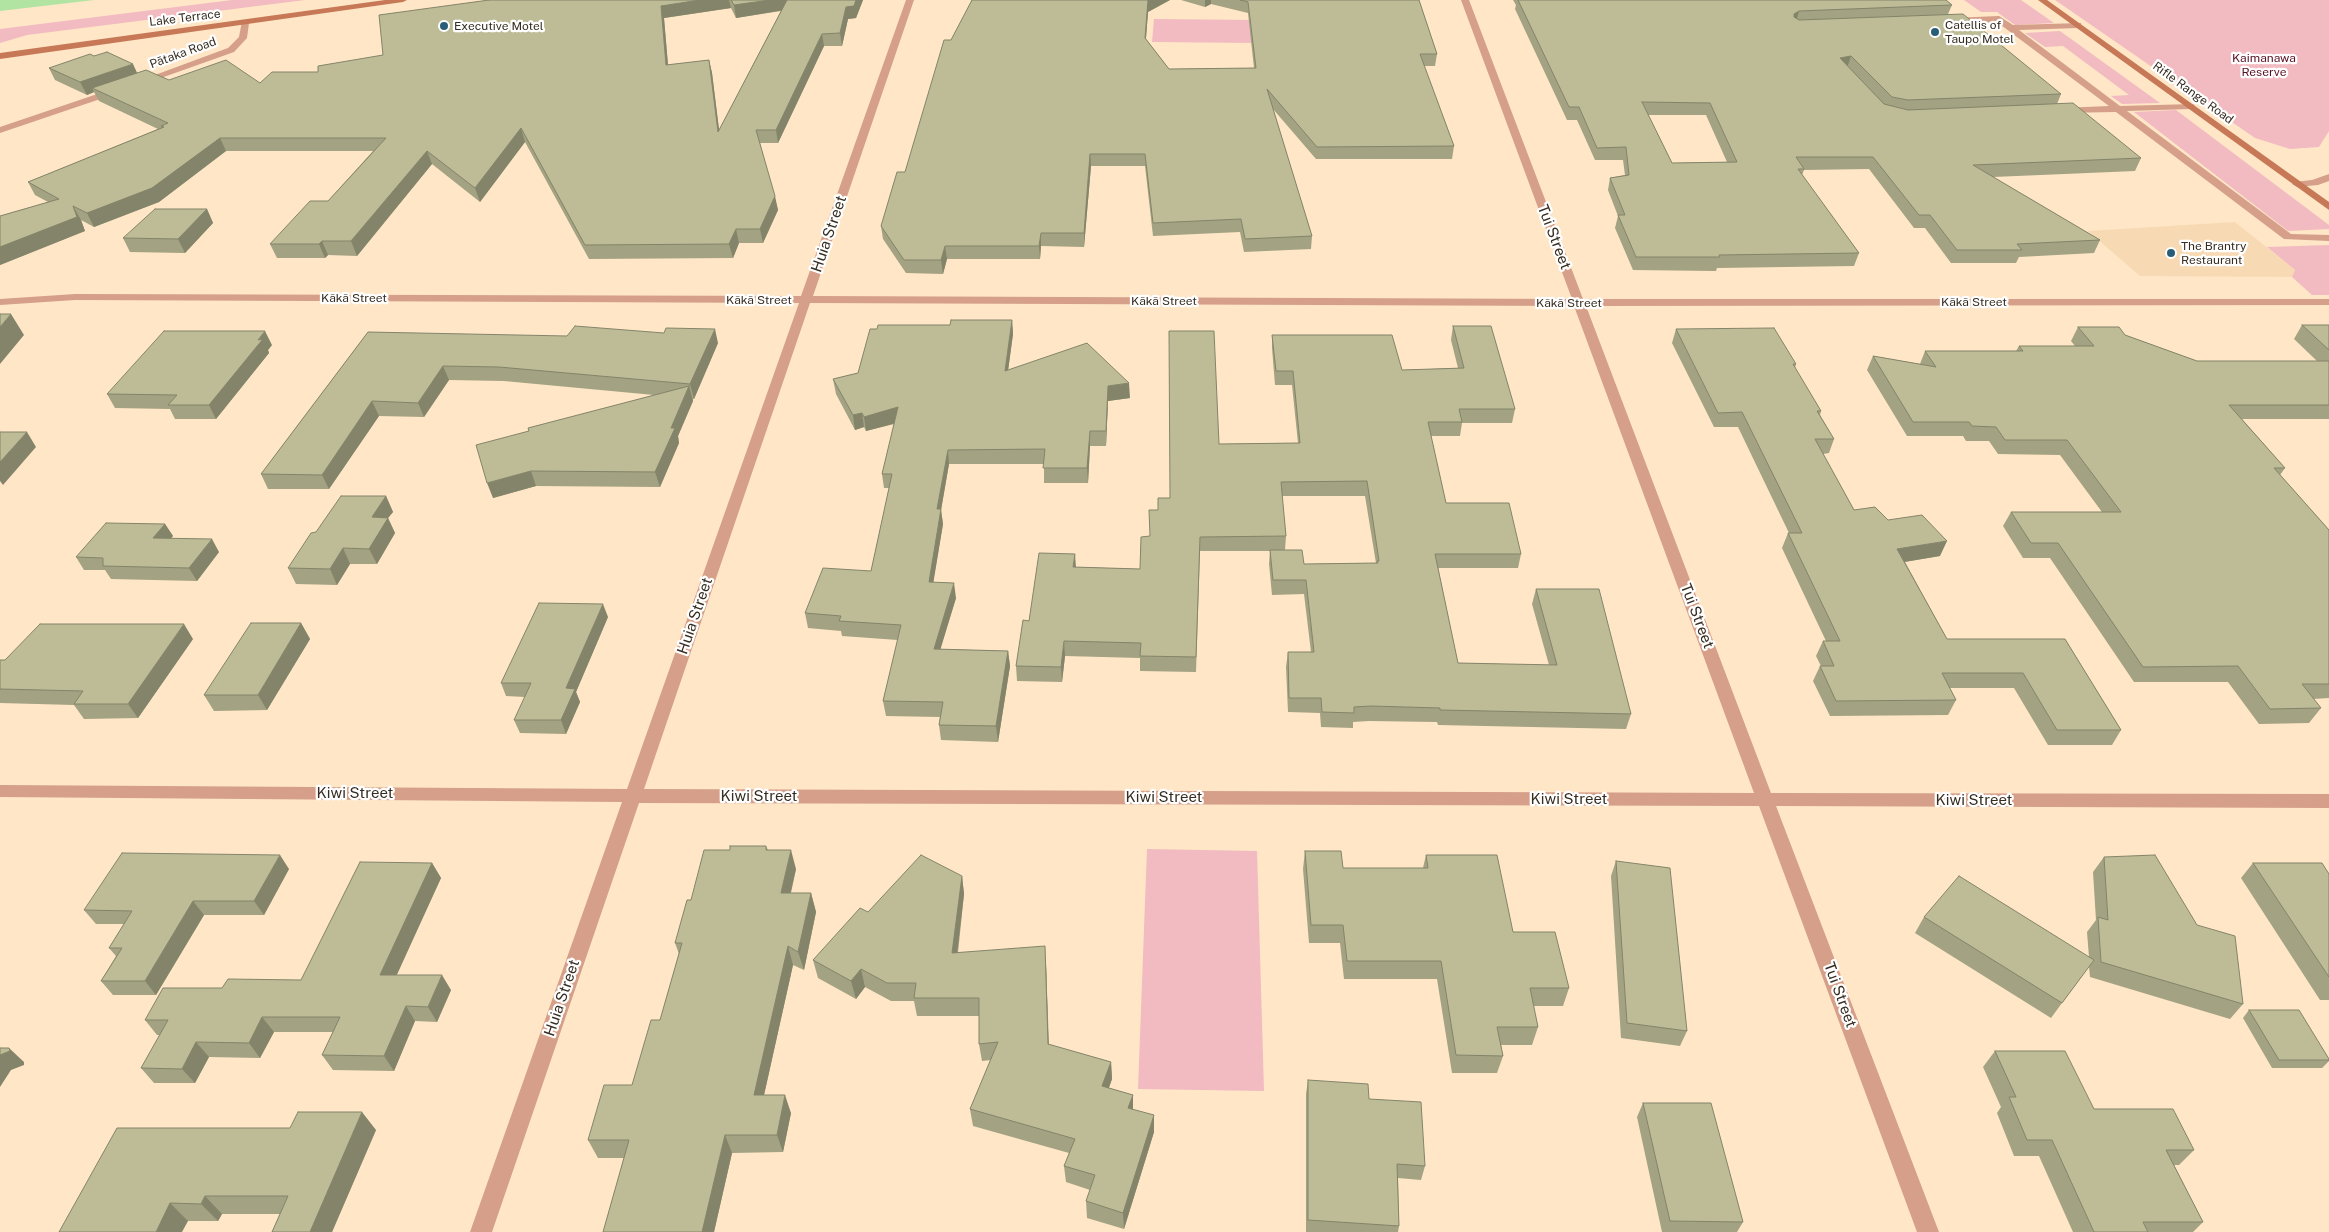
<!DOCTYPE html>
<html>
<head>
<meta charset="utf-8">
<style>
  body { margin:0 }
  canvas { display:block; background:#fee6c6 }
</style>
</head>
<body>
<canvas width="2329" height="1232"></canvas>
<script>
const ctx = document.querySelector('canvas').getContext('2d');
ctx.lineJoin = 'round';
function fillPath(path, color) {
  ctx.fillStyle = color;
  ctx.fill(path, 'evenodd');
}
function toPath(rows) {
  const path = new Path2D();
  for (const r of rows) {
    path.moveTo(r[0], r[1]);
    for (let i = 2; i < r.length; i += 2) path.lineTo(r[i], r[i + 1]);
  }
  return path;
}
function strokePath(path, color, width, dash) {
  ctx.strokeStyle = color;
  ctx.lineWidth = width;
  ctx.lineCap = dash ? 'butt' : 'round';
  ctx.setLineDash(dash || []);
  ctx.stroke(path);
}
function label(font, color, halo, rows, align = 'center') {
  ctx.font = font + ' "Public Sans",sans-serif';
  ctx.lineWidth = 4.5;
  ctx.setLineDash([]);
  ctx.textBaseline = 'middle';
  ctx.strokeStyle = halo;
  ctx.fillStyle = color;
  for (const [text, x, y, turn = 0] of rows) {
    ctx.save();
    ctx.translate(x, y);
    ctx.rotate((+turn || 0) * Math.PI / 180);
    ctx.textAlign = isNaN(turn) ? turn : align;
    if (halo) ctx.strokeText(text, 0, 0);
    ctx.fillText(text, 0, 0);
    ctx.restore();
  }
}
const built = toPath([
  [2235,222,2295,270,2292,277,2140,276,2088,231]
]);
const green = toPath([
  [232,0,305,0,27,35,0,43,0,29],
  [1964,0,2021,0,2054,23,2015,25,1997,12,1981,12],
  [2055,0,2329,0,2329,131,2319,147,2290,149,2255,138],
  [1154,19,1257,20,1258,43,1152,42],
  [2060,31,2160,103,2122,104,2111,96,2129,95,2063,46,2045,47,2025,33],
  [2176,110,2329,225,2329,229,2288,231,2134,112],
  [2329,245,2329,295,2312,295,2292,277,2295,270,2267,247],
  [1147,849,1257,851,1264,1091,1138,1089]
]);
const water = toPath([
  [0,0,94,0,0,11]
]);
const lane = toPath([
  [1999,16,2013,25,2081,23,2081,27,2078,28,2019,30,2120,106,2193,104,2195,106,2190,109,2127,111,2291,234,2329,235,2329,241,2284,239,2116,112,2059,113,2057,111,2062,108,2109,106,1997,22,1951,24,1947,21,1951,18,1999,16]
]);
const street = toPath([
  [906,0,914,0,813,296,1572,299,1461,0,1469,0,1583,299,2329,299,2329,305,1586,306,1771,793,2329,794,2329,808,1776,806,1939,1232,1917,1232,1759,806,639,803,492,1232,470,1232,622,802,0,797,0,785,627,789,799,303,75,300,0,305,0,299,75,294,801,296,906,0],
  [810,303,1574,306,1754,793,644,789,810,303],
  [242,21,249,23,247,38,234,52,144,84,136,82,228,48,239,37,242,21],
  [115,88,120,91,118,93,0,133,0,127,115,88],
  [2329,174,2329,181,2318,185,2297,187,2292,184,2293,182,2312,180,2329,174]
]);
const secondary = toPath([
  [385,0,407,0,403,2,0,59,0,53,385,0],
  [2038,0,2047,0,2329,202,2329,210,2038,0]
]);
const wall = toPath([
  [489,0,863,0,856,18,848,19,842,46,824,46,778,143,760,143,778,210,763,243,739,243,733,258,589,259,525,142,480,202,432,164,357,256,328,255,325,258,277,258,270,244,328,201,373,151,226,151,159,202,94,227,81,220,85,231,0,265,0,216,48,202,35,195,28,182,158,129,99,101,94,92,87,95,55,80,49,68,137,73,169,80,260,83,318,72,383,55],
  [731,8,736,18,781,11,719,130,712,73,709,60,668,65,664,18],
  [972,0,1170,0,1148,12,1146,39,1169,69,1254,68,1248,13,1211,4,1205,7,1181,0,1419,0,1437,54,1435,66,1424,66,1454,146,1452,159,1316,159,1273,109,1312,236,1311,249,1244,252,1240,232,1153,236,1145,166,1091,166,1084,247,1041,246,1040,259,947,259,943,274,906,273,883,239,881,226,905,172,951,40],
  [1513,0,1946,0,1952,5,1948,14,2061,94,2057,104,2141,158,2135,171,1993,177,2100,240,2094,253,2019,257,2016,263,1951,263,1925,228,1914,228,1869,169,1804,170,1802,175,1859,253,1854,266,1717,268,1716,271,1633,270,1615,228,1618,216,1608,190,1610,178,1625,175,1623,160,1595,160,1577,120,1567,120,1515,9,1516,5],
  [1648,115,1706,115,1727,162,1672,163],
  [207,209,213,223,185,253,130,252,123,238],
  [1012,320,1013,334,1008,370,1130,398,1108,401,1106,446,1090,446,1088,483,1044,483,1044,464,949,464,941,510,943,524,933,582,956,598,940,649,1008,651,1010,666,998,742,941,740,939,725,940,717,886,716,883,701,898,640,842,636,841,631,808,628,805,613,871,571,889,488,884,488,882,474,894,424,866,431,864,427,855,430,836,394,833,379,858,373,877,329,950,325],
  [2302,325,2329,325,2329,419,2242,419,2285,468,2280,475,2329,530,2329,698,2313,699,2321,708,2309,723,2259,724,2228,682,2134,682,2050,558,2023,558,2003,526,2011,512,2102,512,2060,455,1998,454,1989,441,1966,441,1963,436,1907,436,1867,370,1873,356,1920,364,1925,351,2016,351,2019,346,2075,346,2071,341,2078,327,2125,335,2197,361,2317,361,2294,339],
  [1453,326,1515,409,1512,423,1462,423,1460,436,1431,436,1446,503,1521,554,1518,568,1438,568,1458,663,1549,665,1532,604,1536,589,1631,714,1626,729,1438,725,1437,722,1369,721,1353,722,1353,728,1321,727,1320,713,1288,712,1286,667,1288,652,1311,652,1304,594,1272,595,1269,564,1270,551,1200,551,1196,672,1140,671,1140,658,1065,656,1062,682,1017,681,1016,666,1029,621,1076,567,1140,569,1158,510,1219,444,1298,443,1292,385,1275,385,1272,348,1272,335,1402,370,1458,368,1451,340],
  [1282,496,1365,496,1376,563,1304,564,1285,550,1286,536],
  [1676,329,1796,364,1795,368,1821,411,1820,415,1834,439,1829,453,1823,454,1854,510,1888,520,1940,556,1905,562,1947,639,2065,639,2121,730,2112,745,2048,745,2014,688,1950,688,1956,700,1948,715,1830,716,1813,681,1820,666,1821,666,1816,656,1823,641,1826,641,1782,548,1788,533,1789,533,1738,427,1714,427,1672,343],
  [368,332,718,343,694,399,693,399,693,401,678,436,679,443,660,487,536,486,493,498,529,431,654,395,504,381,449,380,424,417,379,416,329,489,268,489,261,474],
  [272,345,268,350,269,353,216,419,175,419,170,409,115,408,107,394],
  [386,496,393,512,388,518,395,533,377,564,350,564,337,585,296,584,288,568,316,532],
  [165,524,173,536,171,538,219,552,197,581,111,579,105,570,84,570,76,557],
  [608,617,576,692,580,702,566,734,520,733,514,720,525,697,506,696,501,683],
  [301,623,310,639,267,710,214,711,204,695],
  [193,639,138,718,84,719,74,705,0,703,0,660,5,660],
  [766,846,768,850,796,869,791,893,811,893,816,912,804,970,793,965,764,1095,791,1113,783,1152,732,1153,714,1232,603,1232,624,1158,598,1158,588,1140,632,1085,660,1020,679,954,675,943,730,850],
  [1305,851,1343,868,1423,868,1426,855,1513,932,1569,988,1563,1006,1533,1006,1538,1027,1532,1045,1501,1045,1503,1056,1497,1073,1452,1073,1437,979,1344,979,1340,943,1309,943,1303,869],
  [2104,857,2243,1004,2230,1019,2090,977,2089,966,2051,1018,1915,933,1924,917,2089,957,2087,932,2096,920,2093,872],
  [1616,861,1687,1031,1680,1046,1621,1038,1611,876],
  [432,863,441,878,396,975,451,990,437,1022,415,1021,394,1071,333,1070,322,1055,333,1032,274,1032,260,1058,209,1057,195,1083,154,1083,141,1068,160,1035,157,1035,145,1020,222,988,301,980],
  [2253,863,2329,874,2329,1000,2320,1000,2241,878],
  [289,869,264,915,204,915,156,995,113,995,101,981,116,956,109,948,124,924,96,924,84,910],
  [962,876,964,894,958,953,1046,964,1049,1045,1111,1062,1112,1079,1109,1088,1133,1095,1133,1109,1154,1132,1124,1229,1087,1218,1086,1201,1090,1190,1066,1182,1064,1166,1069,1153,973,1126,970,1109,991,1060,982,1061,979,1044,979,1016,917,1016,914,1001,891,1001,865,987,856,999,818,978,813,960,868,912],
  [2249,1010,2329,1059,2329,1061,2322,1068,2272,1068,2243,1018],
  [1995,1051,2094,1109,2194,1150,2179,1165,2174,1165,2203,1222,2193,1232,2073,1232,2039,1156,2014,1156,1997,1113,2001,1107,1983,1067],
  [1308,1080,1369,1099,1425,1166,1421,1180,1398,1178,1399,1226,1398,1232,1306,1232,1306,1094],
  [1643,1103,1743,1222,1737,1232,1662,1232,1637,1117],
  [376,1130,332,1232,272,1232,280,1214,222,1214,218,1221,188,1221,59,1232]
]);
const shadedWall = toPath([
  [700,0,729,0,731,8,664,18,669,77,666,65,661,6],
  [770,0,789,0,790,9,736,18,734,5],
  [856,0,863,0,856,18,848,19,842,46,840,33,846,7],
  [1148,0,1170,0,1148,12,1145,50,1145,38],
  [1205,0,1211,0,1211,4,1205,7],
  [1799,11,1796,22,1791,26,1794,14],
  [822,34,824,46,778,143,776,130],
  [1851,56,1847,68,1840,58],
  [709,60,712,73,721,145,718,132],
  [133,64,139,77,92,88,94,92,87,95,80,82],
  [521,128,525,142,480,202,475,188],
  [220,138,226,151,159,202,94,227,87,213],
  [427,151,432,164,357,256,351,241],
  [1090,154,1091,166,1084,247,1084,233],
  [775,196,778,210,763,243,760,229],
  [73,206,81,220,85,231,0,265,0,247],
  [207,209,213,223,185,253,178,239],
  [736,229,739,243,733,258,729,244],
  [1041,233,1041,246,1040,259,1039,246],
  [322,241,328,255,325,258,319,244],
  [945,246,947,259,943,274,941,260],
  [11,314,24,335,0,364,0,327],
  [1012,320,1013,334,1006,386,1005,371],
  [715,329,718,343,694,399,690,384],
  [265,331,272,345,268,350,269,353,216,419,209,405],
  [443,366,449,380,424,417,418,403],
  [1129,383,1130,398,1108,401,1106,446,1106,431,1108,386],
  [689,386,693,401,678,436,679,443,660,487,655,472,671,428],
  [372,401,379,416,329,489,322,475],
  [898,407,900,422,866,431,864,417],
  [862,413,864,427,855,430,853,415],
  [1090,431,1090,446,1088,483,1087,468],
  [27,432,36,447,3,485,0,481,0,462],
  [948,450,949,464,941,510,943,524,931,597,929,582,937,509],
  [531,471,536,486,493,498,487,483],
  [386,496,393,512,388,518,395,533,377,564,369,549,372,517],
  [165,524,173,536,161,551,153,538],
  [212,539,219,552,197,581,189,568],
  [1947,541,1940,556,1891,564,1897,549],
  [343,548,350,564,337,585,330,569],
  [1075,554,1076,568,1073,567],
  [954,583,956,598,936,664,934,649],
  [603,604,608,617,576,692,580,702,566,734,561,720,566,688],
  [301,623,310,639,267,710,258,695],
  [184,624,193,639,138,718,128,704],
  [1064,641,1065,656,1062,682,1061,667],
  [1008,651,1010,666,998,742,996,726],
  [791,850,796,869,786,912,781,893],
  [280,855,289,869,264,915,254,901],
  [432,863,441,878,390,990,380,975],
  [962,876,964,894,955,971,952,953],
  [811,893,816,912,804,970,798,952],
  [193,901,204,915,156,995,145,981],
  [788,946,793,965,760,1113,754,1095],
  [1045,946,1046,964,1049,1062,1048,1044],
  [861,969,865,987,856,999,851,981],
  [442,975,451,990,437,1022,428,1007],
  [406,1006,415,1021,394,1071,384,1056],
  [262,1017,274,1032,260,1058,249,1043],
  [196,1042,209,1057,195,1083,182,1069],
  [9,1048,24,1062,24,1065,11,1070,0,1087,0,1055],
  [1111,1062,1112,1079,1103,1103,1102,1086],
  [785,1095,791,1113,783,1152,777,1135],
  [1133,1095,1133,1112,1128,1108],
  [362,1112,376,1130,332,1232,310,1232],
  [1154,1115,1154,1132,1124,1229,1123,1213],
  [725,1135,732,1153,714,1232,702,1232],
  [205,1196,222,1214,218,1221,201,1204],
  [170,1203,188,1221,182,1232,156,1232]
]);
const building = toPath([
  [489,0,700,0,661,6,666,65,709,60,718,132,787,0,856,0,854,6,846,7,840,33,822,34,776,130,756,130,775,196,760,229,736,229,729,244,585,245,521,128,475,188,427,151,351,241,322,241,319,244,270,244,310,201,328,201,386,138,220,138,152,188,87,213,73,206,77,217,0,247,0,216,59,199,28,182,164,127,161,126,168,123,92,88,146,70,169,80,226,60,260,83,272,72,318,72,318,66,383,55,379,15,489,0],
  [731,0,770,0,734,5,731,0],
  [972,0,1148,0,1145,38,1169,69,1256,68,1248,2,1240,0,1419,0,1437,54,1420,54,1454,146,1317,147,1267,89,1312,236,1245,239,1241,219,1153,223,1145,154,1090,154,1084,233,1041,233,1039,246,945,246,941,260,904,260,881,226,897,172,905,172,944,40,951,40,972,0],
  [1518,0,1946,0,1952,5,1799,11,1794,14,1794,17,1799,20,1963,14,2061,94,1908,100,1892,97,1851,56,1840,58,1884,104,1908,110,2073,103,2141,158,1973,165,2100,240,2017,244,2022,250,1957,250,1930,215,1919,215,1873,157,1796,157,1804,169,1798,169,1859,253,1719,255,1720,257,1636,257,1618,215,1625,215,1610,178,1629,175,1626,147,1597,148,1579,107,1569,107,1518,0],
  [1642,102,1710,103,1737,162,1672,163,1642,102],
  [107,52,133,64,80,82,49,68,90,54,94,56,107,52],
  [155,209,207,209,178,239,123,238,155,209],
  [0,314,11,314,0,327,0,314],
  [951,320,1012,320,1005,371,1087,343,1129,383,1108,386,1106,431,1090,431,1087,468,1043,468,1045,449,948,450,937,509,941,509,929,582,954,583,934,649,1008,651,996,726,939,725,943,702,883,701,901,625,839,621,841,616,805,613,823,568,871,571,892,474,882,474,898,407,864,417,862,413,853,415,833,379,858,373,870,329,877,329,878,325,950,325,951,320],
  [2302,325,2329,325,2329,350,2302,325],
  [575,326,664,333,666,328,715,329,690,384,499,367,443,366,418,403,372,401,322,475,261,474,368,332,567,336,575,326],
  [1453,326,1491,326,1515,409,1459,409,1462,422,1428,422,1446,503,1509,503,1521,554,1435,554,1458,663,1557,665,1536,589,1599,589,1631,714,1440,710,1440,708,1371,706,1354,707,1354,713,1322,712,1321,698,1289,698,1288,652,1314,652,1306,580,1273,580,1270,550,1302,550,1304,564,1378,563,1377,561,1379,561,1367,481,1281,482,1286,536,1200,537,1196,657,1140,656,1141,643,1064,641,1061,667,1016,666,1023,620,1029,621,1039,553,1075,554,1073,567,1140,569,1141,537,1150,536,1149,510,1158,510,1158,498,1170,498,1169,331,1214,331,1219,444,1300,443,1293,371,1276,371,1272,335,1392,335,1402,370,1464,368,1453,326],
  [2078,327,2119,327,2125,335,2197,361,2329,361,2329,405,2229,405,2285,468,2274,468,2329,530,2329,684,2302,684,2321,708,2270,709,2238,666,2143,667,2058,543,2031,543,2011,512,2121,512,2067,440,2005,440,1996,427,1972,426,1969,422,1913,422,1873,356,1936,367,1925,351,2023,351,2019,346,2094,346,2078,327],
  [1774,328,1796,364,1793,364,1821,411,1817,411,1834,439,1815,439,1854,510,1875,507,1888,520,1922,515,1947,541,1897,549,1947,639,2065,639,2121,730,2057,730,2023,673,1942,673,1956,700,1836,701,1820,666,1834,666,1823,641,1840,641,1788,533,1802,533,1742,412,1718,413,1676,329,1774,328],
  [164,331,265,331,258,340,263,339,209,405,168,405,177,395,107,394,164,331],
  [689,386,671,428,675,428,655,472,531,471,487,483,476,445,529,431,528,428,689,386],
  [0,432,27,432,0,462,0,432],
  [341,496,386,496,372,517,388,518,369,549,343,548,330,569,288,568,311,533,316,532,341,496],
  [106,523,165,524,153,538,212,539,189,568,103,566,103,558,76,557,106,523],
  [539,603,603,604,566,688,575,689,561,720,514,720,531,683,501,683,539,603],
  [251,623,301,623,258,695,204,695,251,623],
  [40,624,184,624,128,704,74,704,83,691,0,689,0,660,5,660,40,624],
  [730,846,766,846,766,850,791,850,781,893,811,893,798,952,788,946,754,1095,785,1095,777,1135,725,1135,702,1232,603,1232,629,1140,588,1140,604,1085,632,1085,651,1020,660,1020,682,943,675,943,687,900,691,900,704,850,730,850,730,846],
  [1305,851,1341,851,1343,868,1428,868,1426,855,1497,855,1513,932,1555,932,1569,988,1530,988,1538,1027,1497,1027,1503,1056,1456,1055,1441,961,1347,961,1343,925,1311,925,1305,851],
  [122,853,280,855,254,901,193,901,145,981,101,981,122,948,109,948,132,911,84,910,122,853],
  [921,855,962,876,952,953,1045,946,1048,1044,1111,1062,1102,1086,1133,1095,1128,1108,1154,1115,1123,1213,1086,1201,1095,1175,1064,1166,1075,1139,970,1109,998,1042,979,1044,979,998,914,998,916,983,887,983,861,969,851,981,813,960,860,908,868,912,921,855],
  [2155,855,2197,925,2235,936,2243,1004,2101,962,2098,917,2108,920,2104,857,2155,855],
  [1616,861,1670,868,1687,1031,1627,1023,1616,861],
  [360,862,432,863,380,975,442,975,428,1007,406,1006,384,1056,322,1055,340,1017,262,1017,249,1043,196,1042,182,1069,141,1068,168,1020,145,1020,163,988,222,988,228,979,301,980,360,862],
  [2253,863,2322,863,2329,874,2329,977,2253,863],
  [1959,876,2094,960,2062,1003,1924,917,1959,876],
  [2249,1010,2299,1010,2329,1059,2329,1060,2279,1060,2249,1010],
  [0,1048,9,1048,10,1051,0,1055,0,1048],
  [1995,1051,2065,1051,2094,1109,2173,1109,2194,1150,2166,1150,2203,1222,2143,1222,2148,1232,2094,1232,2052,1140,2027,1140,2009,1097,2016,1097,1995,1051],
  [1308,1080,1368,1084,1369,1099,1421,1102,1425,1166,1397,1164,1399,1226,1308,1220,1308,1080],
  [1643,1103,1711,1103,1743,1222,1670,1221,1643,1103],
  [298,1112,362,1112,310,1232,272,1232,288,1196,205,1196,201,1204,170,1203,156,1232,59,1232,117,1128,290,1128,298,1112]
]);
const markers = [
  [444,26,5,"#285d78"],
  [1935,32,5,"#285d78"],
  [2171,253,5,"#285d78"]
];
const farStreetnames = [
  ["Lake Terrace",185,18,-7],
  ["Pātaka Road",183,53,-20],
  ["Rifle Range Road",2193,93,36],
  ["Kākā Street",354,298],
  ["Kākā Street",759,300],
  ["Kākā Street",1164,301],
  ["Kākā Street",1974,302],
  ["Kākā Street",1569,303]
];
const farPoinames = [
  ["Catellis of",1945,25],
  ["Taupo Motel",1945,39],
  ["Executive Motel",454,26],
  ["The Brantry",2181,246],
  ["Restaurant",2181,260]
];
const farParknames = [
  ["Kaimanawa",2264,58],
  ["Reserve",2264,72]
];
const streetNames = [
  ["Huia Street",829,234,-71],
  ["Tui Street",1554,237,69],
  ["Huia Street",695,616,-71],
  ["Tui Street",1697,616,69],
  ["Kiwi Street",355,793],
  ["Kiwi Street",759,796],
  ["Kiwi Street",1164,797],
  ["Kiwi Street",1569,799],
  ["Kiwi Street",1974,800],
  ["Tui Street",1840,995,70],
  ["Huia Street",562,998,-71]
];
fillPath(built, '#f7dab3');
fillPath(green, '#f2bbc1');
fillPath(water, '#b1e3a2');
fillPath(lane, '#d59f89');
fillPath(street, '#d59f89');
fillPath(secondary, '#c77857');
fillPath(wall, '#a3a282');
fillPath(shadedWall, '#84846a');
fillPath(building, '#bdbc97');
strokePath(building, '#84846a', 1);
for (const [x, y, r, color] of markers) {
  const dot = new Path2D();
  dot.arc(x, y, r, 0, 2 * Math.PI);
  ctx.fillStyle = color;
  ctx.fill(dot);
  strokePath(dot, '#fff', 2);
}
label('12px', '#362d21', '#fff', farStreetnames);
label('12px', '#362d21', '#fff', farPoinames, 'left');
label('12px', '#590f23', '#fff', farParknames);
label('15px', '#362d21', '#fff', streetNames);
</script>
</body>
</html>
